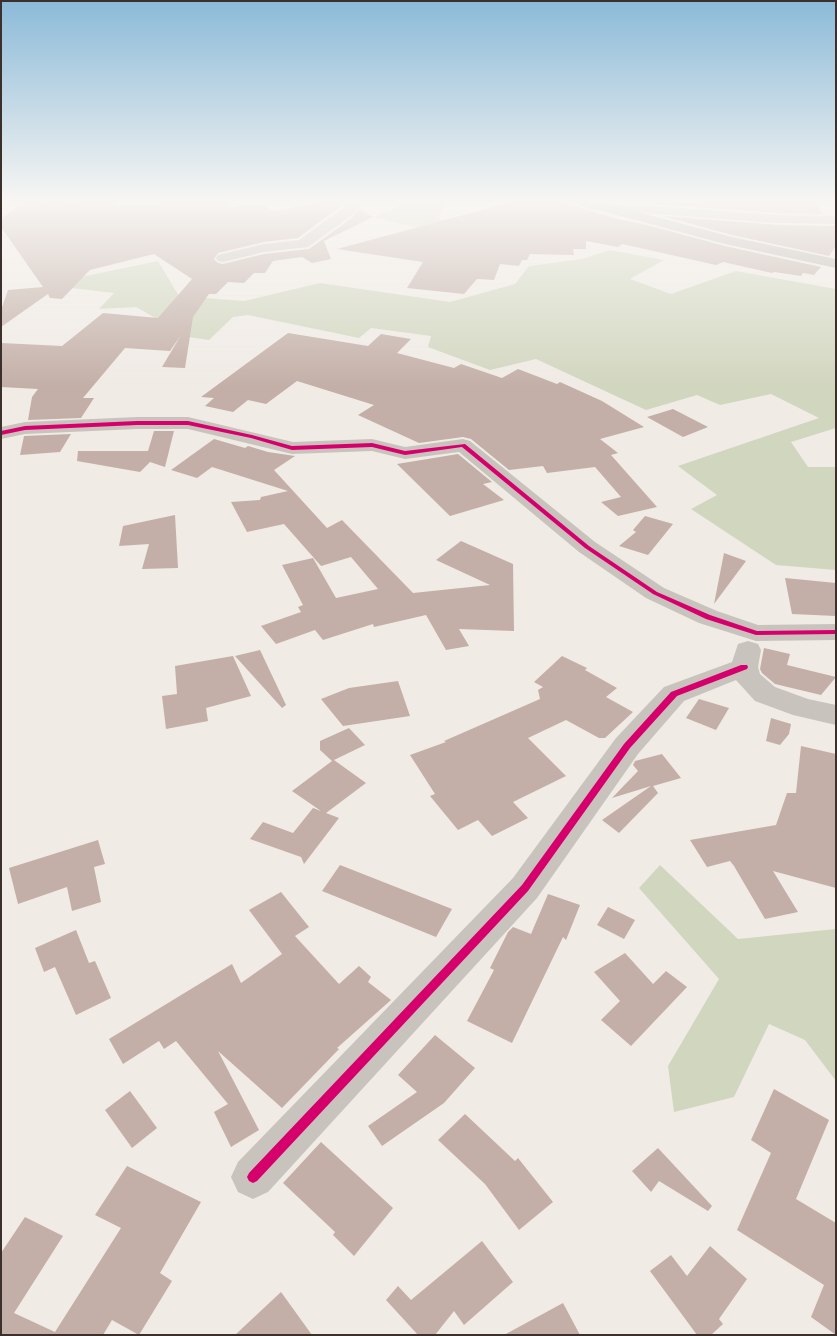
<!DOCTYPE html>
<html>
<head>
<meta charset="utf-8">
<style>
  body { margin:0 }
  #map { position:relative; width:837px; height:1336px; overflow:hidden; background:#f0ebe5; font-family:Arial,sans-serif }
  canvas { display:block }
  .frame { position:absolute; inset:0; border:2px solid #3b302b; pointer-events:none }
</style>
</head>
<body>
<div id="map">
<canvas width="837" height="1336"></canvas>
<div class="frame"></div>
</div>
<script>
const ctx = document.querySelector('canvas').getContext('2d');
ctx.lineJoin = 'round';
function fillPath(path, color) {
  ctx.fillStyle = color;
  ctx.fill(path, 'evenodd');
}
function toPath(rows) {
  const path = new Path2D();
  for (const r of rows) {
    path.moveTo(r[0], r[1]);
    for (let i = 2; i < r.length; i += 2) path.lineTo(r[i], r[i + 1]);
  }
  return path;
}
const green = toPath([
  [416,200,445,200,446,203,438,218,459,228,438,233,373,217],
  [610,250,664,260,630,279,671,294,736,271,836,289,836,428,791,442,808,467,836,467,836,570,776,565,691,509,717,495,678,466,819,418,771,394,720,405,697,395,646,410,536,359,490,370,428,347,431,336,371,328,359,338,248,315,233,317,209,340,189,337,136,307,99,309,114,293,63,287,71,279,158,261,179,296,244,301,320,283,450,302,515,284,529,266,582,259],
  [660,865,738,939,836,929,836,1081,805,1040,769,1024,734,1097,674,1112,668,1066,719,979,639,888]
]);
const building = toPath([
  [76,200,114,200,115,206,159,204,157,200,230,200,231,208,259,203,273,211,330,200,346,202,298,238,264,242,218,253,214,259,218,263,223,264,264,254,309,249,352,218,359,209,373,217,324,241,331,259,312,263,302,257,273,261,265,273,254,273,244,283,228,282,216,294,209,294,193,317,185,368,162,367,181,335,170,351,125,348,83,398,94,398,81,418,28,420,32,397,38,389,1,387,1,343,62,346,103,313,158,318,192,279,154,254,90,270,62,299,50,298,48,294,1,327,1,310,8,290,43,287,1,227,1,219,23,202,74,203],
  [519,200,557,200,617,219,647,225,725,246,821,267,814,275,803,273,801,276,774,272,772,273,723,262,716,265,622,244,618,247,586,241,586,249,573,249,574,255,530,254,527,260,522,260,519,266,500,264,494,280,477,279,464,294,407,288,423,262,337,249],
  [652,200,815,200,822,214,778,213,652,204],
  [662,216,778,225,836,226,836,246,829,256,732,235],
  [288,333,368,346,381,334,411,339,397,353,454,368,461,364,502,378,518,369,557,384,560,382,602,401,644,427,600,439,618,453,611,455,657,507,618,516,601,502,621,497,595,467,547,473,543,466,509,470,471,439,463,437,419,443,358,415,374,405,297,381,266,404,248,400,233,412,205,406,214,398,201,397],
  [673,409,708,427,683,437,647,417],
  [154,431,174,431,165,467,150,462,140,472,77,461,78,451,148,451],
  [71,434,60,452,20,455,24,436],
  [214,439,245,448,248,446,268,452,295,456,274,470,327,528,342,520,413,593,490,585,436,560,461,541,513,564,514,631,459,629,469,646,446,650,426,615,374,627,373,624,323,640,315,630,276,644,261,626,301,612,298,607,303,605,282,565,313,558,336,598,378,589,351,557,321,566,284,524,247,532,231,502,260,500,261,497,288,491,212,467,197,478,171,470],
  [458,454,492,482,483,484,504,500,450,516,397,464],
  [175,515,178,568,142,569,149,544,119,546,123,526],
  [645,516,673,524,648,555,619,546,636,532,633,530],
  [724,553,746,561,714,604],
  [785,578,836,583,836,616,792,614],
  [764,648,790,654,787,665,836,677,821,695,775,684,762,673,760,669],
  [260,650,286,705,282,708,235,656],
  [233,656,251,696,206,708,208,721,166,729,162,696,177,694,175,666],
  [562,656,587,668,585,670,617,688,606,697,633,712,605,738,599,738,566,720,528,738,566,776,513,802,528,818,492,836,478,820,458,830,430,796,435,794,410,755,446,742,444,741,540,699,538,690,543,687,534,682],
  [398,681,410,716,343,726,321,699,349,688],
  [699,699,729,708,716,730,686,718],
  [771,718,791,724,789,734,780,745,766,741],
  [349,728,365,745,334,760,366,783,326,813,339,818,304,864,301,857,250,839,263,822,293,833,313,808,321,811,292,791,332,761,320,750,320,741],
  [801,746,836,754,836,888,773,871,798,912,765,919,734,866,730,861,707,867,690,840,776,825,787,793,796,793],
  [662,754,681,778,653,786,658,793,619,833,602,820,651,786,612,798,638,771,633,765,635,761],
  [98,840,105,864,94,867,101,902,72,911,67,887,18,904,9,868],
  [340,865,452,909,436,937,322,891],
  [281,892,309,927,295,936,339,984,359,966,371,977,368,982,391,1000,337,1048,339,1049,282,1108,218,1051,259,1130,231,1147,214,1112,228,1104,176,1041,164,1049,159,1041,123,1064,109,1039,232,964,241,983,282,954,249,910],
  [548,894,580,905,566,940,563,937,512,1043,467,1021,494,970,490,968,508,932,513,927,531,934],
  [608,907,635,920,624,939,597,925],
  [76,930,89,963,95,961,111,998,76,1015,55,967,44,972,35,948],
  [625,953,653,984,666,971,687,987,631,1046,601,1020,620,1001,594,972],
  [435,1035,475,1068,444,1103,382,1146,368,1126,417,1092,398,1075],
  [774,1089,829,1120,796,1199,836,1223,836,1335,811,1317,824,1285,737,1230,771,1153,751,1140],
  [130,1091,157,1128,132,1148,105,1110],
  [465,1114,515,1161,518,1158,553,1202,519,1230,485,1184,438,1140],
  [321,1142,393,1208,354,1256,333,1235,335,1232,283,1183],
  [658,1148,712,1206,708,1211,659,1181,651,1192,632,1171],
  [127,1166,201,1202,160,1273,172,1281,139,1335,112,1320,103,1335,1,1335,1,1253,25,1217,63,1236,14,1313,55,1332,121,1228,95,1215],
  [482,1241,513,1282,464,1325,454,1311,435,1335,418,1335,386,1300,398,1286,411,1300],
  [710,1246,747,1279,719,1319,723,1324,711,1335,697,1335,650,1271,671,1255,687,1276],
  [281,1292,312,1335,235,1335],
  [563,1303,580,1335,504,1335]
]);
const minor = toPath([
  [351,200,365,200,351,216,308,247,264,252,223,262,218,261,216,258,218,255,264,244,299,240,341,210,351,200],
  [593,202,778,215,836,216,836,224,778,223,588,209,586,206,588,203,593,202],
  [137,417,188,417,293,442,372,439,405,447,463,439,470,441,595,542,664,588,717,611,758,625,836,624,836,640,756,641,699,623,646,598,579,552,459,452,405,459,372,451,292,454,188,429,137,429,25,434,1,439,1,427,25,422,137,417],
  [748,641,758,644,761,650,758,667,760,674,775,687,808,699,836,705,836,725,793,715,755,701,736,680,684,701,638,754,537,898,268,1192,253,1199,238,1192,231,1177,238,1162,513,878,616,738,664,687,732,662,738,644,748,641]
]);
const secondary = toPath([
  [571,200,593,200,732,237,836,259,836,268,725,244,572,203,571,200]
]);
const cycleway = toPath([
  [137,421,188,421,252,435,292,446,372,443,405,451,465,444,589,546,657,592,710,615,757,631,836,630,836,634,756,635,706,619,653,594,585,548,462,447,405,455,372,447,292,450,251,438,188,425,137,425,25,430,1,435,1,431,25,426,137,421],
  [741,665,747,665,748,667,747,669,677,696,630,748,528,891,257,1181,253,1183,249,1181,247,1177,249,1173,522,885,624,744,671,692,741,665]
]);
fillPath(green, '#d1d6bf');
fillPath(building, '#c3afa7');
fillPath(minor, '#c9c3be');
fillPath(secondary, '#bab3ae');
fillPath(cycleway, '#d6006c');
const sky = ctx.createLinearGradient(0, 0, 0, 387);
sky.addColorStop(0, '#8bbad8');
sky.addColorStop(0.52, '#f8f6f3');
sky.addColorStop(1, '#f8f6f300');
ctx.fillStyle = sky;
ctx.fillRect(0, 0, 837, 387);
</script>
</body>
</html>
